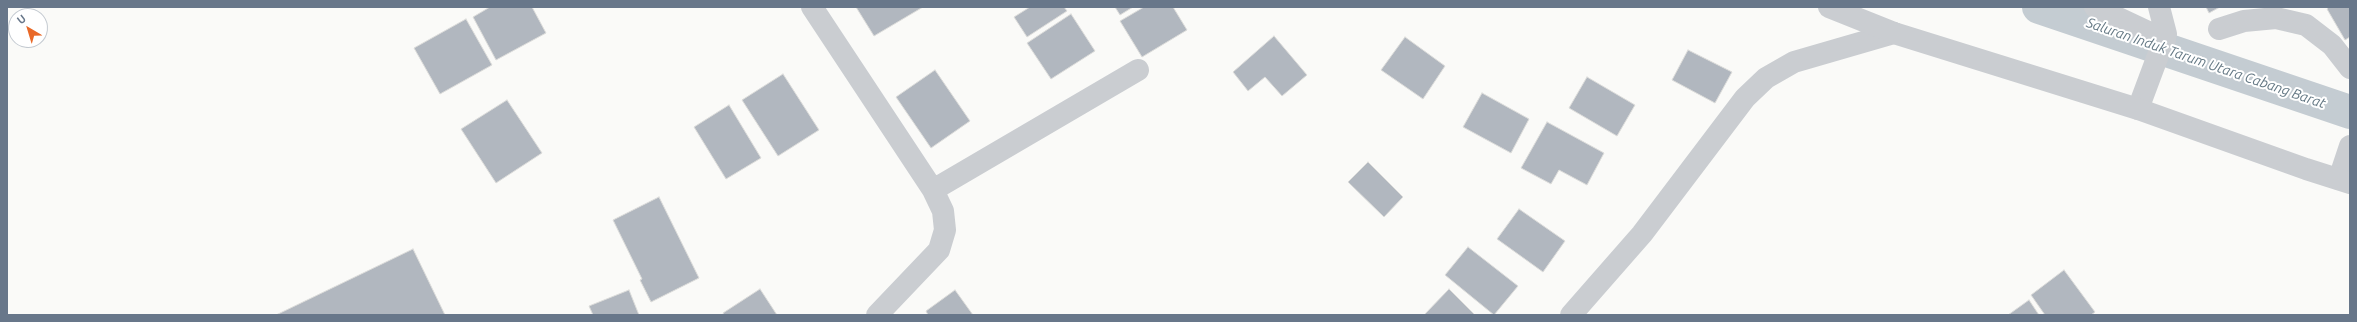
<!DOCTYPE html>
<html>
<head>
<meta charset="utf-8">
<style>
  body { margin:0 }
  #map { position:relative; width:2357px; height:322px; overflow:hidden; background:#fafaf8; font-family:Ubuntu,sans-serif }
  canvas { display:block }
  .frame { position:absolute; inset:0; border:8px solid #68778a; pointer-events:none }
  .north { position:absolute; left:8px; top:8px; width:40px; height:40px; box-sizing:border-box; background:#fff; border:1px solid #c3c9d0; border-radius:50%; rotate:322deg; font-size:11px; font-weight:700; line-height:16px; text-align:center; color:#68778a }
  .north::after { content:''; display:block; margin:auto; width:14px; height:18px; background:#e96928; clip-path:polygon(50% 0,100% 100%,50% 72%,0 100%) }
</style>
</head>
<body>
<div id="map">
<canvas width="2357" height="322"></canvas>
<div class="frame"></div>
<div class="north">U</div>
</div>
<script>
const ctx = document.querySelector('canvas').getContext('2d');
ctx.lineJoin = 'round';
function toPath(rows) {
  const path = new Path2D();
  for (const r of rows) {
    path.moveTo(r[0], r[1]);
    for (let i = 2; i < r.length; i += 2) path.lineTo(r[i], r[i + 1]);
  }
  return path;
}
function strokePath(path, color, width, dash) {
  ctx.strokeStyle = color;
  ctx.lineWidth = width;
  ctx.lineCap = dash ? 'butt' : 'round';
  ctx.setLineDash(dash || []);
  ctx.stroke(path);
}
function fillPath(path, color) {
  ctx.fillStyle = color;
  ctx.fill(path, 'evenodd');
}
function label(font, color, halo, rows, align = 'center') {
  ctx.font = font + ' Ubuntu,sans-serif';
  ctx.lineWidth = 4;
  ctx.setLineDash([]);
  ctx.textBaseline = 'middle';
  ctx.strokeStyle = halo;
  ctx.fillStyle = color;
  for (const [text, x, y, turn = 0] of rows) {
    ctx.save();
    ctx.translate(x, y);
    ctx.rotate((+turn || 0) * Math.PI / 180);
    ctx.textAlign = isNaN(turn) ? turn : align;
    if (halo) ctx.strokeText(text, 0, 0);
    ctx.fillText(text, 0, 0);
    ctx.restore();
  }
}
const canal = toPath([
  [2039,7,2350,112]
]);
const building = toPath([
  [490,7,532,7,546,33,496,60,473,17,490,7],
  [856,7,923,7,874,36,856,7],
  [1030,7,1064,7,1067,11,1027,37,1014,17,1030,7],
  [1115,7,1133,7,1120,15,1115,7],
  [1144,7,1173,7,1187,30,1142,57,1120,21,1144,7],
  [2206,7,2220,7,2209,13,2206,7],
  [2329,7,2350,7,2350,37,2345,40,2327,9,2329,7],
  [1071,14,1095,51,1051,79,1027,43,1071,14],
  [466,19,492,65,440,94,414,48,466,19],
  [1274,36,1307,75,1282,96,1265,77,1248,91,1233,72,1274,36],
  [1405,37,1445,66,1423,99,1381,70,1405,37],
  [1688,50,1732,72,1715,103,1672,80,1688,50],
  [935,70,970,121,931,148,896,97,935,70],
  [783,74,819,130,778,156,742,100,783,74],
  [1587,77,1635,105,1617,136,1569,108,1587,77],
  [1482,93,1529,119,1511,153,1463,127,1482,93],
  [507,100,542,153,496,183,461,129,507,100],
  [729,105,761,158,726,179,694,127,729,105],
  [1547,122,1604,153,1587,185,1559,170,1551,184,1521,168,1547,122],
  [1368,162,1403,197,1384,217,1348,182,1368,162],
  [659,197,699,278,651,302,640,280,642,279,613,220,659,197],
  [1519,209,1565,241,1543,272,1497,239,1519,209],
  [1468,247,1518,286,1494,315,1445,275,1468,247],
  [413,249,445,315,276,315,413,249],
  [2064,270,2095,312,2091,315,2045,315,2031,295,2064,270],
  [760,289,777,315,724,315,723,313,760,289],
  [1449,289,1475,315,1424,315,1449,289],
  [629,290,639,315,593,315,589,306,629,290],
  [955,290,973,315,928,315,926,311,955,290],
  [2029,300,2039,315,2008,315,2029,300]
]);
const minor = toPath([
  [812,7,933,190,943,211,945,230,939,250,877,315],
  [2095,7,2165,40],
  [2219,29,2244,21,2276,18,2306,25,2332,45,2350,68],
  [2138,109,2166,34,2159,7],
  [2339,179,2350,146],
  [933,190,1138,70],
  [1571,315,1642,234,1745,98,1766,78,1794,62,1894,33]
]);
const tertiary = toPath([
  [1829,7,1894,33,2138,109,2306,169,2350,183]
]);
const waterNames = [
  ["Saluran Induk Tarum Utara Cabang Barat",2206,63,19]
];
strokePath(canal, '#c4ccd2', 34);
fillPath(building, '#b1b7bf');
strokePath(building, '#dcdcda', 1);
strokePath(minor, '#cacdd1', 22);
strokePath(tertiary, '#cacdd1', 22);
label('italic 14px', '#647884', '#fff', waterNames);
</script>
</body>
</html>
